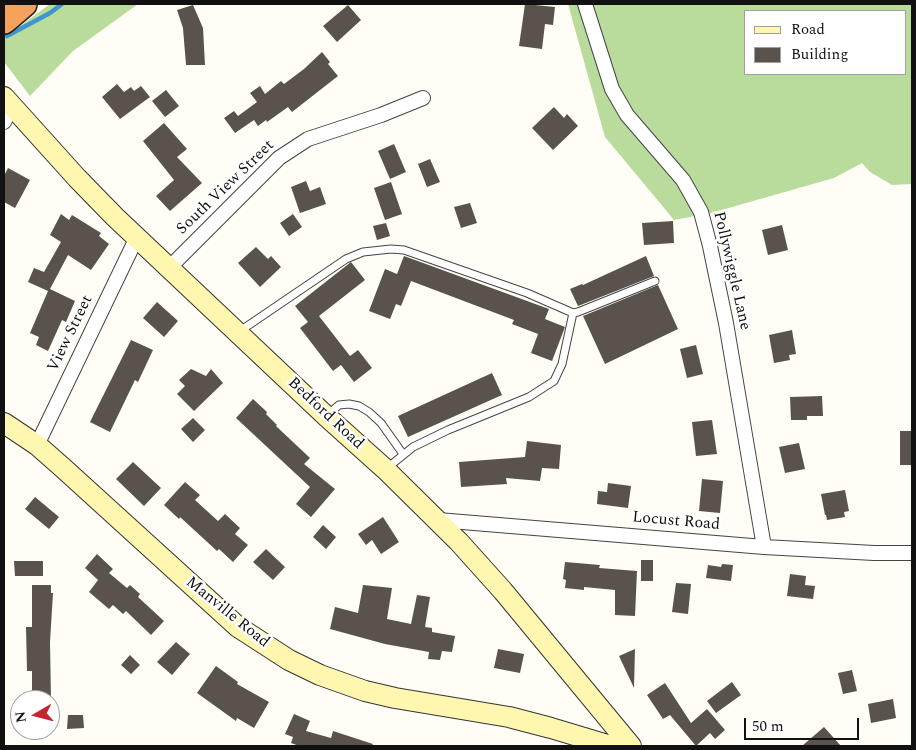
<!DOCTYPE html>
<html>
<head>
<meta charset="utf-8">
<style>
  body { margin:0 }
  #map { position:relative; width:916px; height:750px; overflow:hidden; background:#fffdf5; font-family:Spectral,serif }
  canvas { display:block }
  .frame { position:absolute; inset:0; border:5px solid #111; pointer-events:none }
  .legend { position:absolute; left:744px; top:10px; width:162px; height:65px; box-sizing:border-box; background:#fff; border:1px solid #a0a0a0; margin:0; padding:6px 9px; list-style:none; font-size:15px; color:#111 }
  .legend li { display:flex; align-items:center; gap:10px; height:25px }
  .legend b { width:25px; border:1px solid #a0a0a0 }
  .north { position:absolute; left:10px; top:690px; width:50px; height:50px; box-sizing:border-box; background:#fff; border:1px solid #a0a0a0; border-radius:50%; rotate:262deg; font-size:14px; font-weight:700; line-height:20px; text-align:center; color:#111 }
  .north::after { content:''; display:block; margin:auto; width:18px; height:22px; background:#c4262e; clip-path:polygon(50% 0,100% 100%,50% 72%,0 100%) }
  .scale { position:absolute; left:744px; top:718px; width:115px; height:22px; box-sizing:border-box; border:2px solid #111; border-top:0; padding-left:6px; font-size:15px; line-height:18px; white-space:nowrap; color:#111; -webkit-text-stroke:4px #fff; paint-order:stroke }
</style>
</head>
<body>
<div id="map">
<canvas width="916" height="750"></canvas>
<div class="frame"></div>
<ul class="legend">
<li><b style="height:6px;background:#fff6b0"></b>Road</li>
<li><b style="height:14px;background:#5a524d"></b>Building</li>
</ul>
<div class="north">N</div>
<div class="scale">50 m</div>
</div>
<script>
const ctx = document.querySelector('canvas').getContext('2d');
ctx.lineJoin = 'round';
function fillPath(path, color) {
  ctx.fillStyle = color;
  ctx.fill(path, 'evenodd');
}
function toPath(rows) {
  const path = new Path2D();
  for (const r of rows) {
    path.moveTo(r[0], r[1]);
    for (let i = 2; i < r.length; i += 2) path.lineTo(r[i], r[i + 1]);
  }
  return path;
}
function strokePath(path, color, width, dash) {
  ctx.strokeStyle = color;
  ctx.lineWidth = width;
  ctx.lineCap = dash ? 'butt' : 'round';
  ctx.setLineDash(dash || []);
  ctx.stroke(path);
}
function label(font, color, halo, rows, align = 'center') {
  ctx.font = font + ' Spectral,serif';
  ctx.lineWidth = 5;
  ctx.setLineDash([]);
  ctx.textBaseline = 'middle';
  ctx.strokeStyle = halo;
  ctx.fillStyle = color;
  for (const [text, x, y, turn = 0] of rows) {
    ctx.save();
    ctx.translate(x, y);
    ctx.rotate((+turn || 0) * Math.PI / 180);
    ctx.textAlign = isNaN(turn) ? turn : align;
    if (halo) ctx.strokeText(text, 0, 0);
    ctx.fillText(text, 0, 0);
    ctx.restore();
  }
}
const forest = toPath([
  [50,4,138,4,73,51,30,96,4,62,4,38],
  [568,4,912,4,912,184,892,185,870,172,862,163,834,178,711,213,674,220,605,137],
  [745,11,905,11,905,74,745,74]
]);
const stream = toPath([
  [7,36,50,13,62,4]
]);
const building = toPath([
  [525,4,555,7,553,25,545,24,542,49,519,46],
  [193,5,203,28,205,65,186,65,183,28,177,10],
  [348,5,361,20,337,42,323,26],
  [322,52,330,62,328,64,338,76,292,112,288,107,267,122,266,120,258,126,254,120,235,133,224,118,234,111,238,116,257,102,250,93,260,86,265,94,281,81,284,84,304,69],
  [117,84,124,92,131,87,134,91,141,86,150,97,120,119,102,97],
  [166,90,179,106,165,117,152,101],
  [554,107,564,118,567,114,578,126,553,150,532,128],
  [164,123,187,149,177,157,202,183,170,211,156,196,174,180,143,141],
  [394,144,406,172,390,179,378,151],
  [430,159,440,182,427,187,418,164],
  [8,168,30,180,15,208,4,202,4,176],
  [306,181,310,191,320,187,326,204,300,213,291,187],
  [391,182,402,214,385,220,374,188],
  [470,203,477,223,461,228,454,207],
  [61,214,69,220,72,215,101,233,99,236,109,244,91,270,68,255,50,289,75,301,66,322,62,320,48,351,36,345,39,337,30,333,48,291,28,282,34,268,44,272,61,242,50,235],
  [293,214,302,227,289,236,280,223],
  [673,221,674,243,644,245,642,223],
  [386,223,390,236,377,240,373,226],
  [782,225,788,250,768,255,762,230],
  [256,247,268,259,271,256,281,267,260,287,238,263],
  [404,256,549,309,545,319,565,327,552,361,531,353,538,334,512,324,514,320,411,281,401,306,396,304,390,319,369,311,385,269,397,274],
  [646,256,654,276,578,306,570,289,582,284,583,285],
  [351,262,365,280,319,316,350,356,358,350,372,368,354,382,341,365,333,371,300,328,308,322,295,306],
  [658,285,678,329,605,364,583,316],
  [157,302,178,321,164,337,143,318],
  [792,330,796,354,789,355,790,360,774,363,769,335],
  [131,340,153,350,138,382,135,380,110,432,90,422],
  [696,345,703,374,687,378,680,349],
  [191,369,206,376,211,369,223,383,194,411,177,394,185,386,179,380],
  [492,373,502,395,408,437,398,416],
  [822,396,823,416,807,416,807,420,791,420,790,397],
  [253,399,267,412,266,414,277,425,276,426,310,458,304,464,335,489,311,517,296,504,310,487,236,418],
  [193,418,205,430,193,442,181,429],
  [712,420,717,454,696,456,692,422],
  [900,431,912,431,912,465,900,465],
  [527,441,561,445,559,469,542,468,540,481,506,478,507,484,461,487,459,462,525,457],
  [799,443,805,469,785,473,779,447],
  [133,462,161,488,144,506,116,479],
  [702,479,723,481,720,513,699,511],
  [185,482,200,495,195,500,218,521,225,514,240,528,235,534,248,545,233,562,219,549,217,551,180,517,179,519,164,505],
  [608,483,631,486,628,508,597,504,598,491,607,492],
  [845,490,849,511,844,512,845,517,827,520,826,515,825,515,821,494],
  [35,497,59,517,49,529,25,509],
  [383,517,399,542,381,554,372,540,366,545,358,534],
  [323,525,336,537,326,549,313,537],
  [266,549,285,567,273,580,253,562],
  [97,554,113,569,109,573,127,588,130,585,140,594,138,597,164,621,151,635,126,611,123,614,113,605,109,609,89,592,98,580,85,568],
  [641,560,653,560,653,581,641,581],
  [14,561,43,561,43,576,15,576],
  [565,562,600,565,599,568,637,571,635,616,615,615,615,590,584,587,584,590,565,588,566,580,563,579],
  [722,564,733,565,731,581,706,578,708,565,721,567],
  [790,574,806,576,805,585,815,586,813,599,787,596],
  [676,583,691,584,688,614,672,612],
  [32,585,51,585,51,593,53,593,50,642,51,700,32,700,32,671,27,671,26,627,32,627],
  [363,585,392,588,387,619,411,624,417,595,430,597,425,627,432,628,432,632,455,636,452,652,442,651,440,660,428,659,429,652,385,644,330,629,335,607,358,613],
  [176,642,190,654,172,675,157,662],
  [498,649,524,654,520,673,494,668],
  [635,649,634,688,619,656],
  [130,655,140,665,131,674,121,665],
  [216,666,238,682,237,684,269,702,254,728,237,718,236,721,197,693],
  [852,670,857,691,843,694,838,673],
  [732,682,741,695,716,713,707,701],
  [665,683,691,723,707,709,725,730,715,739,710,733,696,746,670,715,663,719,647,695],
  [893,699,896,718,871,723,868,704],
  [294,714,310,721,306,731,331,738,333,731,373,744,372,746,299,746,291,743,293,737,285,734],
  [68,715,83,715,84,728,67,729],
  [824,727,841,746,802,746]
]);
const lane = toPath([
  [240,331,346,259,363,252,391,249,404,250,527,293,573,313,578,312,655,281],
  [327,415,339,405,349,404,359,406,369,412,381,423,403,454],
  [386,469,413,447,448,430,529,397,554,381,562,364,573,313]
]);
const street = toPath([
  [585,4,612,89,627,115,683,180,701,212,710,246,726,323,764,547],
  [4,122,12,106],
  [169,268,279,158,308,139,381,115,423,98],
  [37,445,137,237],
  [438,520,764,547,874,553,912,553]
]);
const secondary = toPath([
  [4,97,77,178,115,217,326,416,385,469,459,542,503,591,631,746],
  [4,423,37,445,62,467,238,627,289,660,320,675,365,691,395,698,509,717,551,728,611,746]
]);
const highway = toPath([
  [4,21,24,4]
]);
const streetNames = [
  ["South View Street",226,188,-44],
  ["Pollywiggle Lane",731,271,77],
  ["View Street",71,334,-64],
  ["Bedford Road",325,414,43],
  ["Locust Road",676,522,5],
  ["Manville Road",227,613,39]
];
fillPath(forest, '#b9dc9c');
strokePath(stream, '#3f96cf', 4.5);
fillPath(building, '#5a524d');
strokePath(lane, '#444', 9);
strokePath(street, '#444', 16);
strokePath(secondary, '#333', 22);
strokePath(highway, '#222', 28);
strokePath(lane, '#fff', 7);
strokePath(street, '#fff', 14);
strokePath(secondary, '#fff6b0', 20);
strokePath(highway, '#f5a25d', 25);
label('16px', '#111', '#fff', streetNames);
</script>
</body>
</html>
